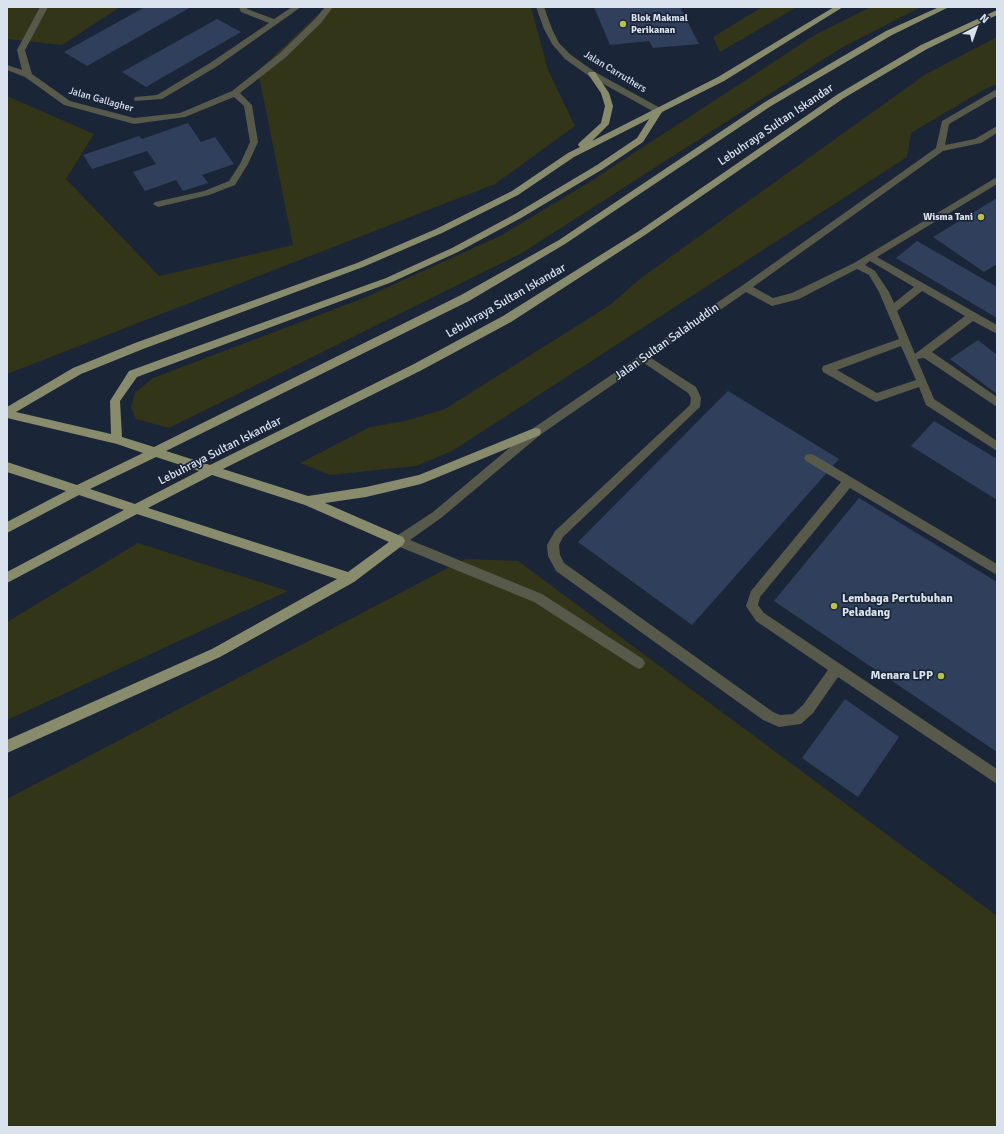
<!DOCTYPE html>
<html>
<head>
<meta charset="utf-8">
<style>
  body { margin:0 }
  #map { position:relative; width:1004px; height:1134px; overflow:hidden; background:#1b2538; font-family:Signika,sans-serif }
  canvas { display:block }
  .frame { position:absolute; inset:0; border:8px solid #dae2ee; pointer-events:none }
  .north { position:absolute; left:956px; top:8px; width:40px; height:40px; -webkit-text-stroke:3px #1b2538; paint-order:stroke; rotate:41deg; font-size:11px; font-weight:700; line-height:16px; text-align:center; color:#dae2ee }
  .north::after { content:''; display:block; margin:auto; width:14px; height:18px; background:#dae2ee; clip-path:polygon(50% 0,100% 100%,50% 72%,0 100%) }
</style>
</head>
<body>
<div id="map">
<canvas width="1004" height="1134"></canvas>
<div class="frame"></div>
<div class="north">N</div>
</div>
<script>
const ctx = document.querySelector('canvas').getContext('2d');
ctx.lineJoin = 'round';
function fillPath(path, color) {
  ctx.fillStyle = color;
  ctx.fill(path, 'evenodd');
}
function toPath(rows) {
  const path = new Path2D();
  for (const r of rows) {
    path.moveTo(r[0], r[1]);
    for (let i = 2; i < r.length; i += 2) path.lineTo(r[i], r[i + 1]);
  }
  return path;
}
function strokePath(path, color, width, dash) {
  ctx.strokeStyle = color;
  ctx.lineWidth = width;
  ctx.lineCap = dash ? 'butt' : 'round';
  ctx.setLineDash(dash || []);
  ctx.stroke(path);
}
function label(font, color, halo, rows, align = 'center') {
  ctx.font = font + ' Signika,sans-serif';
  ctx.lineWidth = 3.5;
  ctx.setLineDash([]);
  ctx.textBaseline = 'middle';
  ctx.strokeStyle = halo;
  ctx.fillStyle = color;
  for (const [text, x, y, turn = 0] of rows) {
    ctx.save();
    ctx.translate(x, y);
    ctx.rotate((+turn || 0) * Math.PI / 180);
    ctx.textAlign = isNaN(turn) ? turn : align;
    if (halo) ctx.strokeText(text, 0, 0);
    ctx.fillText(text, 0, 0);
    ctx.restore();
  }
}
const green = toPath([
  [7,7,120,7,62,45,7,39],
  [326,7,531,7,548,70,575,126,495,184,7,374,7,96,94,134,66,179,159,276,293,245,258,71],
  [762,7,797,7,720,52,713,37],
  [871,7,921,7,841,48,522,253,169,428,136,419,131,407,135,393,153,378,364,298,502,235,588,183,815,35],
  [997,37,997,84,985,89,911,133,907,157,452,451,416,466,330,475,300,463,370,427,405,421,445,409,610,305,641,278,926,74],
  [138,543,288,591,7,720,7,622],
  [465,559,518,561,997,916,997,1127,7,1127,7,799]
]);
const building = toPath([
  [145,7,191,7,87,66,64,52],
  [594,7,680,7,699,44,653,48,649,41,610,45],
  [217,19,241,32,146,87,122,72],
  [188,123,201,142,215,137,234,164,202,175,208,183,183,191,176,180,145,191,133,172,156,164,147,151,92,169,83,155,139,136,142,139],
  [997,198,997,264,984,272,933,237],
  [917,241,997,287,997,318,896,258],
  [978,340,997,355,997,394,950,359],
  [728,391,839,459,692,625,578,542],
  [934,421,997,459,997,500,911,446],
  [859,498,997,582,997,752,774,601],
  [845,699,899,737,858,797,802,758]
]);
const minor = toPath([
  [40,7,48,7,25,50,32,74,70,101,134,118,180,113,232,91,279,54,315,19,325,7,333,7,321,23,285,58,240,93,252,105,258,142,248,164,235,185,209,195,158,207,153,204,155,202,204,191,229,181,240,164,250,142,244,106,234,97,185,117,134,124,64,105,25,77,7,70,7,65,22,70,17,50,40,7],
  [239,7,247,7,247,9,274,19,292,7,301,7,216,67,162,99,135,101,134,99,135,97,157,95,210,63,269,23,241,12,239,7],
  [536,7,544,7,552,29,559,43,571,55,595,72,662,109,663,111,662,113,656,113,589,76,565,59,552,44,544,29,536,7],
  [997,89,997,96,949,124,945,145,975,139,997,126,997,133,981,143,943,151,753,287,773,298,792,293,854,263,997,177,997,184,877,257,997,325,997,334,973,321,932,352,997,397,997,407,924,358,917,359,934,399,997,441,997,451,926,405,919,387,876,402,823,372,822,369,823,366,899,339,879,292,869,275,857,269,799,299,772,306,746,292,651,358,696,387,701,398,700,407,563,537,559,545,560,555,564,563,773,712,780,715,793,714,803,705,828,670,756,621,746,606,751,591,841,482,806,461,804,458,806,455,810,454,814,455,997,564,997,575,850,488,760,597,758,605,764,613,997,769,997,784,838,677,813,713,801,724,779,727,763,720,556,571,548,556,547,545,555,531,690,405,691,398,688,393,644,363,540,435,441,518,410,540,542,594,643,659,645,663,643,667,639,669,635,667,534,602,395,545,393,541,395,537,433,512,532,429,743,285,936,148,942,121,997,89],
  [870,261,914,287,894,303,889,292,875,271,865,265,870,261],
  [922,291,965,316,915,354,897,311,922,291],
  [901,346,916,380,877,393,837,370,901,346]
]);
const major = toPath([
  [834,7,843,7,724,81,662,112,643,142,603,169,521,218,458,252,392,282,137,377,120,401,122,437,154,447,461,295,559,240,765,102,886,31,939,7,949,7,892,35,771,106,565,244,469,301,166,451,210,465,412,365,503,316,639,231,838,94,921,45,997,10,997,15,927,49,844,98,645,235,511,322,420,371,223,469,308,496,366,487,419,475,532,429,536,428,540,429,541,432,540,435,421,484,366,497,325,503,403,537,405,541,403,545,354,582,220,657,7,753,7,740,212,649,337,579,137,514,7,583,7,572,124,510,79,495,7,533,7,522,66,491,7,472,7,462,77,485,143,453,117,444,7,418,7,407,73,368,135,343,357,263,436,229,512,191,568,153,580,147,578,145,579,143,601,123,605,106,601,93,588,74,589,72,595,72,609,93,613,106,609,124,592,141,718,77,834,7],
  [649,119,637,138,597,165,515,214,452,248,386,278,129,371,110,401,111,434,16,412,81,374,143,349,363,267,442,233,518,195,574,157,649,119],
  [156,457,199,471,135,504,90,489,156,457],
  [212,475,305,505,389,542,348,572,148,508,212,475]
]);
const markers = [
  [623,24,4,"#b8c147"],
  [981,217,4,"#b8c147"],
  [834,606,4,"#b8c147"],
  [941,676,4,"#b8c147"]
];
const farPoinames = [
  ["Blok Makmal",631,18],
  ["Perikanan",631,30],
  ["Wisma Tani",973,217,"right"]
];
const farStreetnames = [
  ["Jalan Carruthers",615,72,31],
  ["Jalan Gallagher",101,100,16]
];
const streetNames = [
  ["Lebuhraya Sultan Iskandar",776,125,-34],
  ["Lebuhraya Sultan Iskandar",506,301,-30],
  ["Jalan Sultan Salahuddin",667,342,-35],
  ["Lebuhraya Sultan Iskandar",220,451,-27]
];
const poiNames = [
  ["Lembaga Pertubuhan",842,599],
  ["Peladang",842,613],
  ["Menara LPP",933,676,"right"]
];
fillPath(green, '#323517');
fillPath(building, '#30405c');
fillPath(minor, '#57594a');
fillPath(major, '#888c6d');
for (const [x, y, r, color] of markers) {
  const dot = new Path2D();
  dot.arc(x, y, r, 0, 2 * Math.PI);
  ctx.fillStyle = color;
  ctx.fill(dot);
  strokePath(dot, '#1b2538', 1.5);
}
label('bold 10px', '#dae2ee', '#1b2538', farPoinames, 'left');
label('10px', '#dae2ee', '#1b2538', farStreetnames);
label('12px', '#dae2ee', '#1b2538', streetNames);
label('bold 12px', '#dae2ee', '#1b2538', poiNames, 'left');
</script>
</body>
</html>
